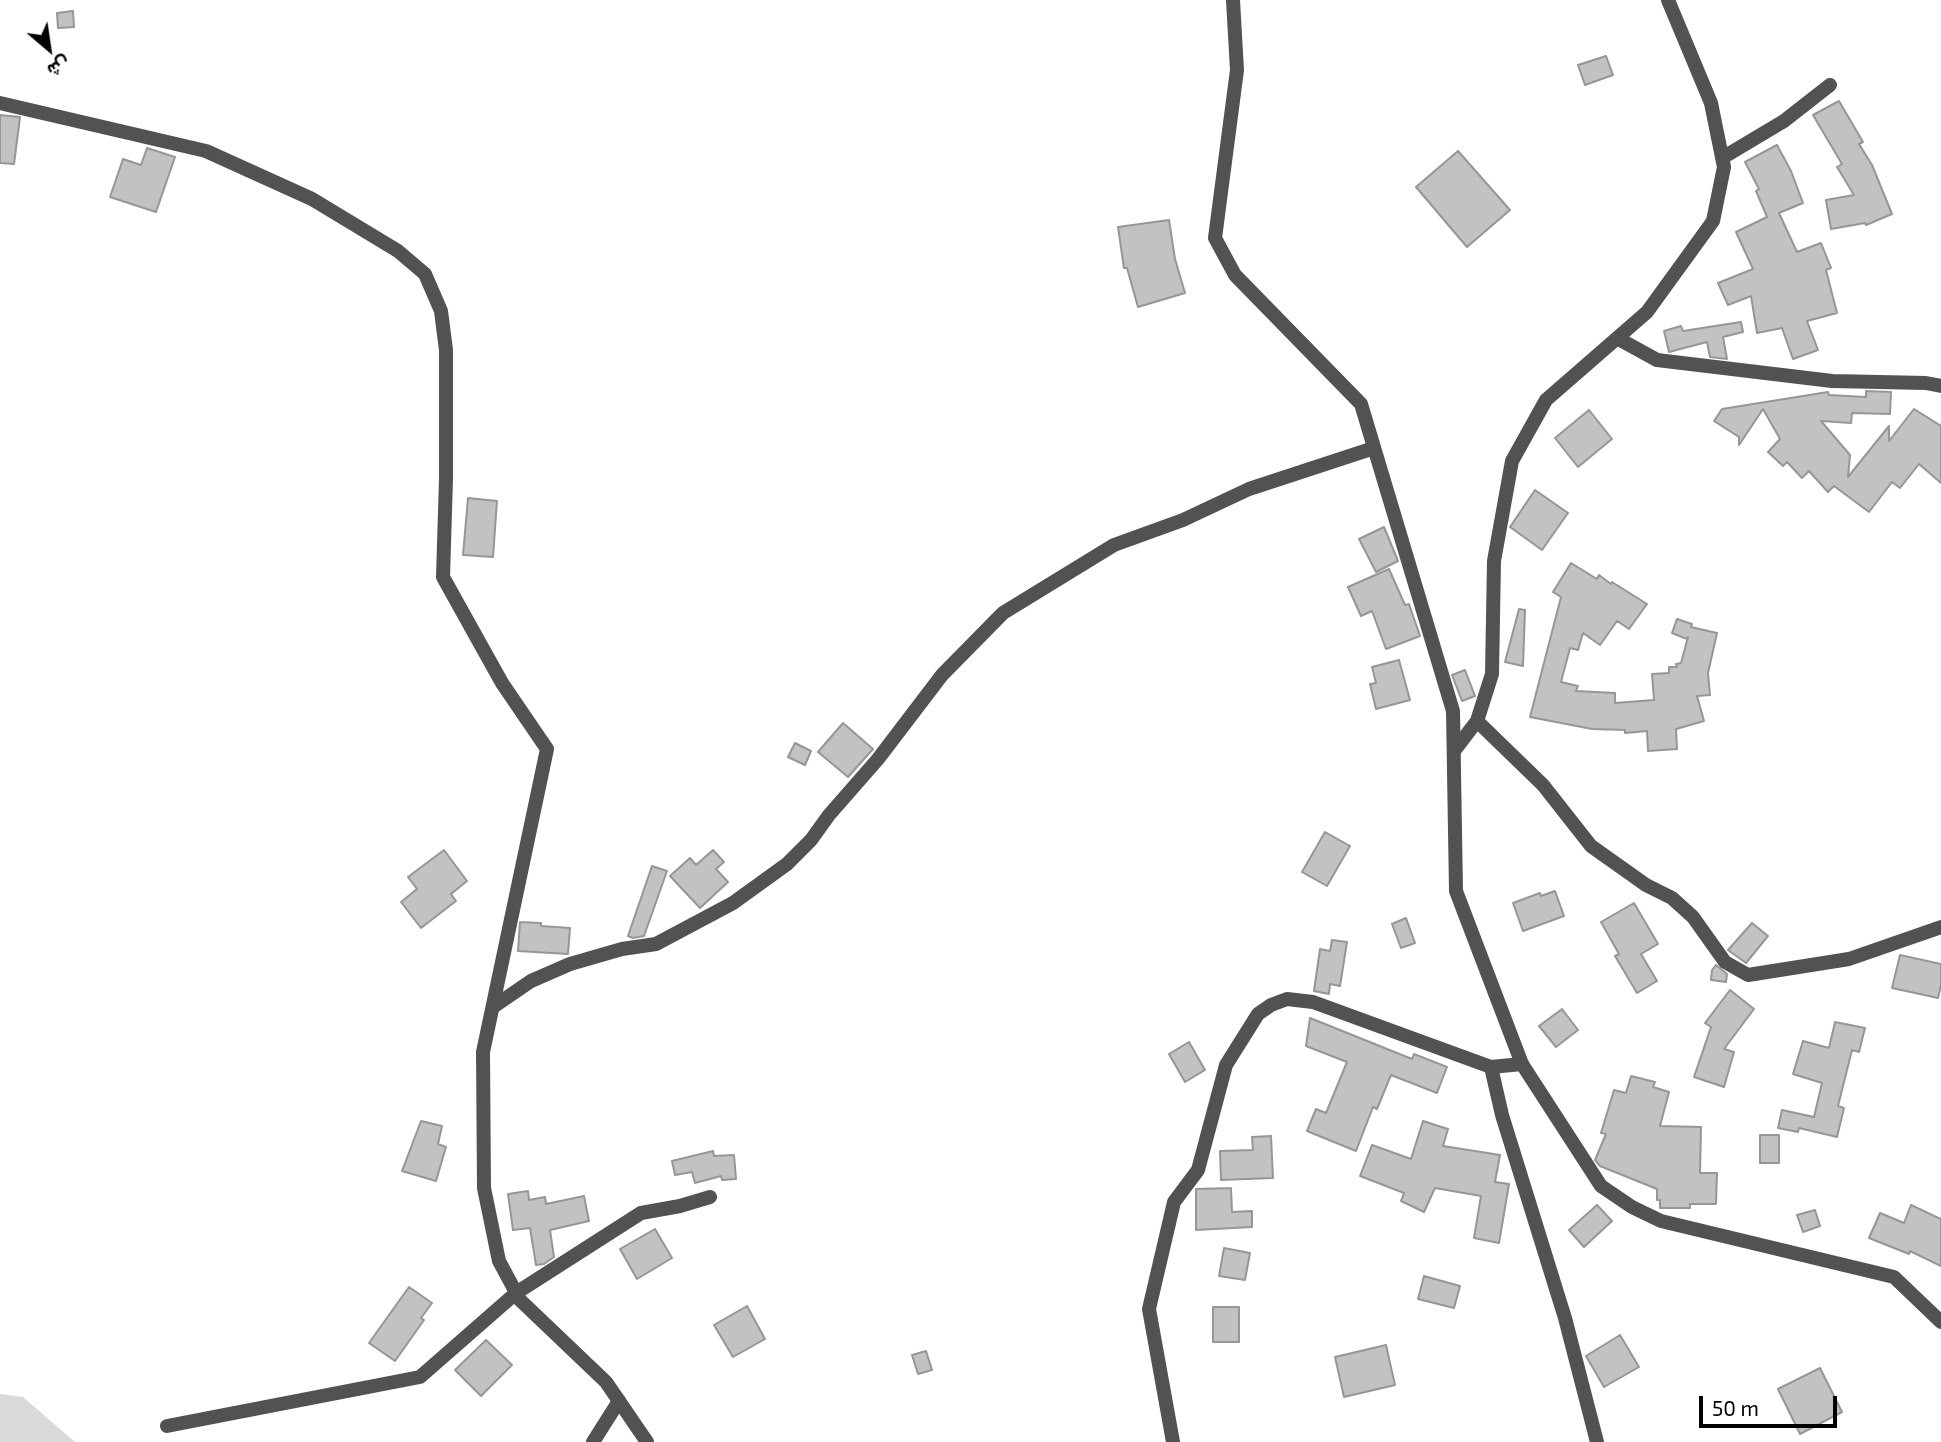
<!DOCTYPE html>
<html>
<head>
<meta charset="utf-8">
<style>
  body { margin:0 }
  #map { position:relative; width:1941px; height:1442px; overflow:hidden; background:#fff; font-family:"Exo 2",Vazirmatn,sans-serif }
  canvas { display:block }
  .north { position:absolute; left:14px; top:14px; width:70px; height:70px; -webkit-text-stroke:5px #fff; paint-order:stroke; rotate:151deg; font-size:19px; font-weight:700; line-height:28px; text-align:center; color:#000 }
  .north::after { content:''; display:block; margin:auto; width:24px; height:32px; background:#000; clip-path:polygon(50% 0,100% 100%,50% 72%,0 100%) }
  .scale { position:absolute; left:1699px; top:1396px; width:138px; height:32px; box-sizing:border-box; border:4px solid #000; border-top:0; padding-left:9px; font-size:21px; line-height:24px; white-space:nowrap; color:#000; -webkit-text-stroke:5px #fff; paint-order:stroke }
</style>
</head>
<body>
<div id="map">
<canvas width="1941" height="1442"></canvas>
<div class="north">ش</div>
<div class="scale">50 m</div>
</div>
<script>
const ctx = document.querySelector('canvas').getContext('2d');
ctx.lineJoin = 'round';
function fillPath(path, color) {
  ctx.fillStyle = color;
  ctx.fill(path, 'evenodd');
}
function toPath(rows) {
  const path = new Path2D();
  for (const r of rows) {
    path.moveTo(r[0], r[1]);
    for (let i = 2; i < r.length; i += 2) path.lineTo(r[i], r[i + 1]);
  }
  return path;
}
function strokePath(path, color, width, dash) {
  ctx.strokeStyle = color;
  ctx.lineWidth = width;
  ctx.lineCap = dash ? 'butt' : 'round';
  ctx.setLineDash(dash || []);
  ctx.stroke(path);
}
const green = toPath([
  [0,1394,23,1397,75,1442,0,1442]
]);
const building = toPath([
  [73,11,74,27,58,28,57,13,73,11],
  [1606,56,1613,75,1585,85,1578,65,1606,56],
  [1839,101,1863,142,1859,144,1872,165,1892,214,1866,225,1865,223,1831,229,1826,200,1854,195,1837,167,1842,164,1813,115,1839,101],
  [0,115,20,117,14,164,0,163,0,115],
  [1777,145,1791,171,1803,203,1779,213,1797,252,1821,243,1831,268,1826,270,1837,313,1807,321,1818,350,1793,359,1782,328,1757,333,1751,296,1728,305,1718,283,1753,269,1736,232,1767,217,1756,191,1759,189,1745,162,1777,145],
  [147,148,175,157,156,212,110,197,123,159,141,165,147,148],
  [1458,151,1510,210,1467,247,1416,187,1458,151],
  [1169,220,1175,259,1185,293,1138,307,1127,268,1124,268,1118,227,1169,220],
  [1741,322,1743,332,1723,337,1727,359,1710,357,1707,342,1669,352,1664,331,1681,326,1683,331,1741,322],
  [1866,391,1891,392,1890,414,1852,413,1851,423,1821,421,1850,455,1848,477,1889,426,1889,441,1914,409,1941,426,1941,483,1919,464,1900,488,1892,482,1869,512,1834,486,1828,492,1809,471,1802,478,1787,462,1783,466,1768,452,1780,439,1763,409,1739,445,1739,437,1714,421,1722,409,1828,392,1829,395,1866,397,1866,391],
  [1589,410,1612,439,1578,467,1555,438,1589,410],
  [1535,490,1568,513,1542,550,1510,527,1535,490],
  [468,498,497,501,493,557,463,555,468,498],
  [1384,527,1398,561,1376,572,1359,539,1384,527],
  [1571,563,1597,579,1599,575,1611,584,1612,582,1647,604,1629,629,1617,621,1600,645,1583,633,1578,650,1570,648,1561,682,1578,686,1576,691,1615,693,1615,703,1654,700,1652,674,1669,673,1669,667,1677,667,1676,664,1681,663,1688,637,1687,639,1672,633,1677,619,1692,624,1691,627,1717,633,1708,673,1710,695,1697,696,1704,721,1676,729,1677,749,1648,751,1647,731,1625,733,1625,730,1592,729,1530,717,1561,597,1553,592,1571,563],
  [1389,569,1405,605,1409,604,1420,636,1386,649,1372,611,1361,616,1348,587,1389,569],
  [1519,609,1525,610,1523,666,1505,662,1519,609],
  [1399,660,1410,700,1376,709,1370,684,1376,683,1372,667,1399,660],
  [1465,670,1475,696,1462,701,1452,675,1465,670],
  [843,723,873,749,848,777,818,752,843,723],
  [795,743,811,751,805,765,788,757,795,743],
  [1325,832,1350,846,1327,886,1302,872,1325,832],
  [444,850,467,881,451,894,456,901,421,928,401,902,417,889,408,877,444,850],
  [713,850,724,862,716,869,728,882,700,908,670,876,690,858,696,865,713,850],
  [652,866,667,871,644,936,633,938,628,936,652,866],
  [1555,891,1564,916,1523,931,1513,903,1540,893,1541,896,1555,891],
  [1634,903,1658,944,1641,954,1657,981,1637,993,1615,956,1619,954,1601,922,1634,903],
  [1406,918,1415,943,1401,948,1392,924,1406,918],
  [520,922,541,923,541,926,570,928,568,954,518,951,520,922],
  [1752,923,1768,936,1746,963,1728,950,1752,923],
  [1332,940,1347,942,1340,986,1330,984,1329,994,1314,991,1320,949,1330,951,1332,940],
  [1900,955,1941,964,1941,985,1938,998,1892,988,1900,955],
  [1716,965,1727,974,1726,982,1711,980,1712,970,1716,965],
  [1730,990,1754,1009,1724,1049,1734,1052,1724,1087,1694,1077,1711,1027,1705,1023,1730,990],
  [1562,1009,1578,1030,1556,1047,1539,1026,1562,1009],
  [1310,1018,1412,1059,1414,1054,1447,1067,1437,1093,1391,1075,1377,1109,1373,1107,1356,1151,1307,1131,1316,1109,1326,1113,1347,1062,1306,1046,1310,1018],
  [1835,1022,1865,1028,1859,1052,1852,1050,1838,1106,1844,1108,1837,1137,1799,1128,1798,1132,1778,1128,1782,1110,1814,1117,1822,1083,1793,1074,1803,1041,1829,1048,1835,1022],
  [1189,1042,1205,1070,1185,1082,1169,1054,1189,1042],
  [1631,1076,1655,1082,1653,1087,1669,1092,1660,1126,1701,1127,1700,1173,1717,1173,1716,1204,1690,1204,1690,1208,1660,1208,1660,1200,1657,1200,1657,1189,1600,1166,1595,1160,1606,1134,1601,1133,1614,1090,1626,1093,1631,1076],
  [421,1121,442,1126,438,1144,446,1147,436,1181,402,1171,421,1121],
  [1423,1121,1448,1129,1443,1146,1500,1155,1495,1182,1509,1184,1499,1243,1474,1238,1481,1196,1435,1188,1424,1212,1401,1201,1404,1193,1360,1176,1372,1145,1411,1159,1423,1121],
  [1760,1135,1779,1135,1779,1163,1760,1163,1760,1135],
  [1271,1136,1273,1178,1221,1180,1220,1151,1253,1150,1252,1137,1271,1136],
  [713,1151,714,1156,734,1155,736,1179,722,1180,721,1176,695,1183,692,1172,675,1175,672,1161,713,1151],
  [1231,1188,1232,1212,1252,1211,1252,1227,1196,1230,1196,1189,1231,1188],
  [528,1191,529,1200,545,1197,546,1204,584,1196,589,1221,550,1230,554,1257,544,1264,536,1265,530,1228,513,1230,508,1194,528,1191],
  [1597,1205,1612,1221,1584,1247,1569,1230,1597,1205],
  [1911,1205,1941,1219,1941,1266,1910,1251,1909,1254,1869,1238,1880,1213,1904,1223,1911,1205],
  [1815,1210,1820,1226,1803,1232,1797,1215,1815,1210],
  [655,1229,672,1258,637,1279,620,1249,655,1229],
  [1224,1248,1250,1253,1245,1280,1219,1276,1224,1248],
  [1424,1276,1460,1286,1454,1308,1418,1299,1424,1276],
  [409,1287,432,1303,421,1318,424,1320,395,1361,369,1343,409,1287],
  [747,1306,765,1339,733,1357,714,1325,747,1306],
  [1213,1307,1239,1307,1239,1342,1213,1342,1213,1307],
  [1620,1335,1639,1367,1604,1387,1586,1356,1620,1335],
  [486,1340,512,1365,481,1396,455,1370,486,1340],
  [1386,1345,1395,1385,1344,1397,1335,1357,1386,1345],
  [926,1351,932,1370,918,1374,912,1355,926,1351],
  [1820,1368,1842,1412,1800,1434,1778,1389,1820,1368]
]);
const minor = toPath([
  [1722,158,1784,121,1830,85],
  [1617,338,1657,360,1832,381,1926,383,1941,386],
  [1477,721,1543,785,1591,846,1646,885,1672,898,1693,917,1725,962,1748,975,1849,959,1941,927],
  [1454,751,1477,721,1492,674,1494,561,1512,461,1546,400,1647,312,1713,221,1724,167,1711,103,1668,0],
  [493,1007,531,981,570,964,622,949,656,944,733,903,787,864,811,840,829,815,878,759,942,675,1003,613,1114,545,1183,520,1249,489,1374,448],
  [1491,1067,1502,1115,1565,1318,1597,1442],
  [167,1426,420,1377,516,1293,641,1213,680,1206,710,1197],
  [593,1442,619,1401],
  [1173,1442,1149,1309,1174,1202,1198,1170,1226,1065,1258,1014,1271,1005,1287,999,1313,1002,1491,1067,1522,1064]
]);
const tertiary = toPath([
  [1233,0,1237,70,1215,238,1235,275,1361,404,1453,711,1456,891,1522,1064,1601,1186,1632,1207,1661,1221,1894,1277,1941,1322],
  [0,103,206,151,312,199,398,251,425,274,441,311,446,350,446,479,443,577,502,683,547,749,483,1052,484,1188,499,1261,520,1300,606,1382,647,1442]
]);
fillPath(green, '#d9d9d9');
fillPath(building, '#c2c2c2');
strokePath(building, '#969696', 2);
strokePath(minor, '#525252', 14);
strokePath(tertiary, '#525252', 14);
</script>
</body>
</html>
